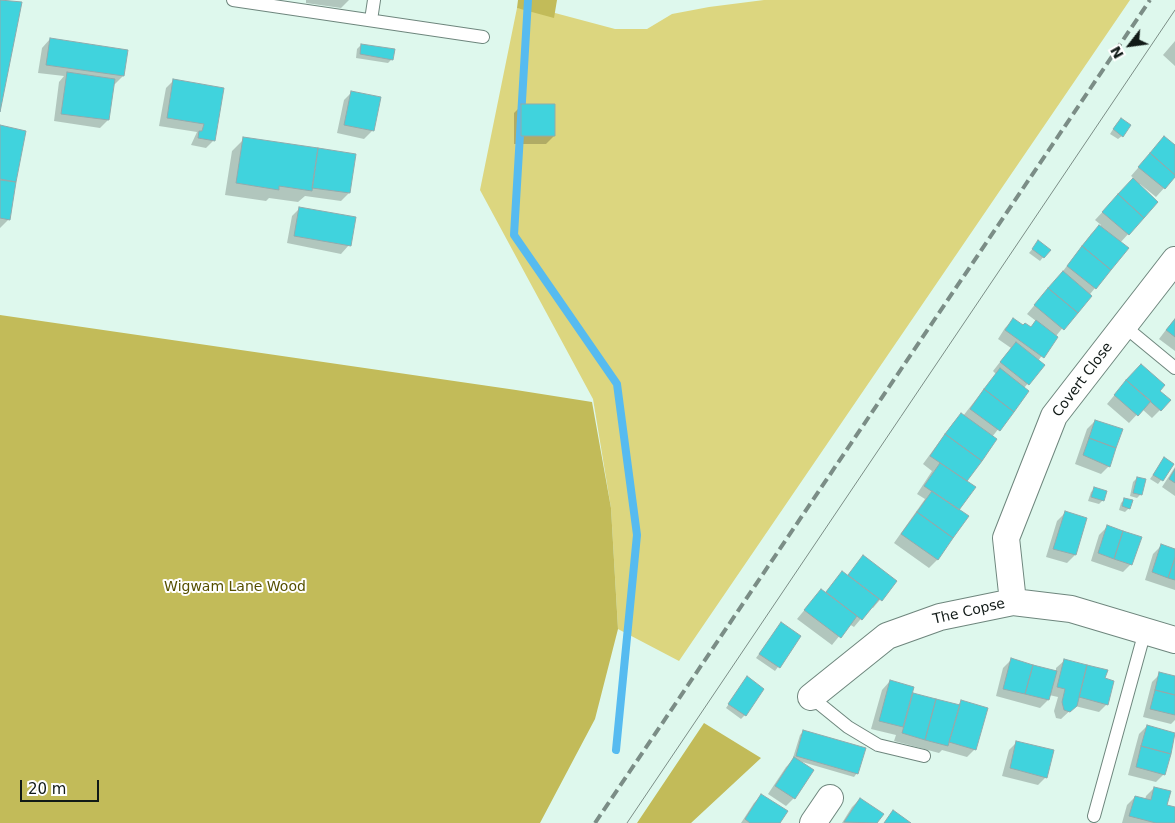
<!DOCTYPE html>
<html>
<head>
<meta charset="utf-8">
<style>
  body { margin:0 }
  #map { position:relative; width:1175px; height:823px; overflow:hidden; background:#def8ed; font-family:"DejaVu Sans",sans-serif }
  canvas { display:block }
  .north { position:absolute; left:1105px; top:20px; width:50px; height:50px; -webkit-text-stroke:4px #fff; paint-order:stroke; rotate:240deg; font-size:14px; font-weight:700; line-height:20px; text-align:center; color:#111a17 }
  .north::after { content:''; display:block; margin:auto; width:18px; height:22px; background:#111a17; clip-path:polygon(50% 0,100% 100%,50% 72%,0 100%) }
  .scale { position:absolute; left:20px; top:780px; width:79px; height:22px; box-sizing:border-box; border:2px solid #111a17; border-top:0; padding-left:6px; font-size:15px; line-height:18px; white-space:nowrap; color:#111a17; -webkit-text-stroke:4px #fff; paint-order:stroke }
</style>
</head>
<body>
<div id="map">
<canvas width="1175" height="823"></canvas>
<div class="north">N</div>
<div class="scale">20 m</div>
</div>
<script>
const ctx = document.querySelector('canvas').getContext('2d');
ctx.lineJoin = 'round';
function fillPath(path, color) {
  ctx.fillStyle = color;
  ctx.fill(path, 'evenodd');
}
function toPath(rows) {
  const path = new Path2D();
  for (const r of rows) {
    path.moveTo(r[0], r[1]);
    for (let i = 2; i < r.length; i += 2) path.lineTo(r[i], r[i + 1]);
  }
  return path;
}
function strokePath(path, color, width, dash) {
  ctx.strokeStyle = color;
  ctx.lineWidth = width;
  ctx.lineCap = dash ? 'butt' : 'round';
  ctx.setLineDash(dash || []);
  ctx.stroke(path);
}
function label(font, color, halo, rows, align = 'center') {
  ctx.font = font + ' "DejaVu Sans",sans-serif';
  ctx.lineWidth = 4;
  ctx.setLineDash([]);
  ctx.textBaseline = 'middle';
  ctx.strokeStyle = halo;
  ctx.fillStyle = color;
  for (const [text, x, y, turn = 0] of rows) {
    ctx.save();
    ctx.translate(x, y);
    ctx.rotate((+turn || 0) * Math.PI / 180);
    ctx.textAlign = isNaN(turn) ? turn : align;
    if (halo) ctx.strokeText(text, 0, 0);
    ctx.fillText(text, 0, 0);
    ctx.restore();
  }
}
const green = toPath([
  [764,0,1130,0,679,661,618,629,611,508,593,399,480,190,517,8,555,13,615,29,647,29,672,14,709,7]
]);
const forest = toPath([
  [518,0,557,0,554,18,517,8],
  [0,315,516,390,592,402,611,508,618,629,595,719,540,823,0,823],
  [704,723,761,758,691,823,637,823]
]);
const shadow = toPath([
  [306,0,349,0,341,8,306,3],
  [50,39,123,76,115,84,113,84,108,120,100,128,54,121,59,82,64,76,38,73,42,48],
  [1175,41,1175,66,1163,55],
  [361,45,392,59,388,63,356,58,357,49],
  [174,80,223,89,214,140,206,148,191,145,197,132,159,126,166,88],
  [352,92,379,98,372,131,364,139,337,133,344,100],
  [522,105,554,136,546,144,514,144,514,113],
  [1117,123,1122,136,1118,139,1110,134],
  [0,127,15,182,9,219,0,228],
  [244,139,349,193,341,201,305,196,298,202,269,198,266,201,225,195,232,151],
  [1157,146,1175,147,1175,176,1156,197,1140,184,1139,185,1157,202,1120,243,1095,288,1056,336,1038,361,1043,365,1024,388,1028,391,992,437,996,439,965,482,958,511,967,517,937,560,929,568,894,543,925,499,917,494,932,471,923,464,953,423,961,415,963,416,996,374,993,371,1011,348,998,339,1005,328,1013,320,1022,327,1030,328,1036,321,1027,314,1060,275,1091,234,1101,225,1095,220,1134,178,1131,176],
  [300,208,349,245,341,254,287,243,292,216],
  [1035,246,1049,250,1040,261,1029,253],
  [1175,318,1175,351,1159,339],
  [1133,373,1159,391,1160,410,1152,418,1142,409,1129,423,1107,404],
  [1095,421,1109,466,1101,474,1075,464,1087,429],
  [1161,463,1173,465,1158,484,1150,479],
  [1175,467,1175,496,1162,487],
  [1137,478,1141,494,1137,498,1130,496,1133,482],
  [1095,489,1103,500,1099,504,1088,501,1091,492],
  [1125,499,1129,508,1125,512,1119,510,1121,503],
  [1065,513,1075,555,1067,563,1046,557,1057,521],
  [1107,527,1131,564,1123,572,1091,561,1099,535],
  [1161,546,1175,551,1175,590,1145,580,1153,554],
  [864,556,896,581,873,608,871,607,854,627,849,624,832,645,797,619,821,590,825,593,842,572,847,576],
  [778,628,800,637,775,671,756,658],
  [1011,660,1056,672,1056,668,1065,660,1104,679,1107,704,1099,712,1075,706,1061,719,1056,718,1054,711,1058,697,1049,695,1048,700,1040,708,996,696,1003,668],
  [1160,674,1175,678,1175,720,1171,724,1143,717,1152,682],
  [890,681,911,694,957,706,961,702,975,749,967,757,942,750,939,753,894,741,896,735,871,729,882,690],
  [744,682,745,715,741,719,726,708],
  [1147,726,1164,774,1156,782,1128,775,1139,734],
  [804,731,857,773,854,777,799,761,794,798,786,806,768,794,786,767,792,761,800,735],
  [1017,742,1046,777,1038,785,1002,776,1009,750],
  [1154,788,1166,805,1175,808,1175,823,1122,823,1127,805,1135,797,1145,800,1146,796],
  [762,795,779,823,741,823,754,803],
  [860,799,882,814,876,823,842,823,852,807]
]);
const stream = toPath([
  [528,0,514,235,617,384,637,535,616,750]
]);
const building = toPath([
  [0,0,22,2,0,112,0,0],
  [50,38,128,50,124,76,46,65,50,38],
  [361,44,395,49,393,60,360,54,361,44],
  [67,72,115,79,109,120,61,114,67,72],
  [173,79,224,88,215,141,198,138,199,131,202,131,204,124,167,118,173,79],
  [351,91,381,97,374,131,344,125,351,91],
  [521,104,555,104,555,136,521,136,521,104],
  [1121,118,1131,125,1123,137,1113,129,1121,118],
  [0,125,26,131,16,182,0,179,0,125],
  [1164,136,1175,145,1175,175,1150,153,1164,136],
  [243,137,318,148,312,191,279,186,279,190,236,183,243,137],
  [318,148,356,154,350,193,312,188,318,148],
  [1150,153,1175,175,1175,177,1165,189,1138,167,1150,153],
  [1133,178,1158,202,1144,218,1118,194,1133,178],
  [0,180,16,182,10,220,0,218,0,180],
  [1118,194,1144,218,1129,235,1102,212,1118,194],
  [299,207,356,217,351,246,294,236,299,207],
  [1099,225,1129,248,1111,270,1082,246,1099,225],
  [1038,240,1051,250,1044,258,1032,249,1038,240],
  [1082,246,1111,270,1096,289,1067,266,1082,246],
  [1063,271,1092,296,1078,313,1048,288,1063,271],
  [1048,288,1078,313,1064,330,1034,305,1048,288],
  [1013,318,1023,325,1025,323,1031,327,1036,320,1058,337,1044,358,1005,330,1013,318],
  [1175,319,1175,337,1166,330,1175,319],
  [1016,342,1045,365,1029,385,1000,362,1016,342],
  [1141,364,1165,385,1160,391,1171,400,1161,411,1126,380,1141,364],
  [1000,368,1029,391,1014,412,984,389,1000,368],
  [1126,380,1151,401,1138,416,1114,395,1126,380],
  [984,389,1014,412,1000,431,970,409,984,389],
  [961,413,997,439,982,461,945,434,961,413],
  [1095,420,1123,429,1116,448,1089,438,1095,420],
  [945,434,982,461,967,481,930,456,945,434],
  [1089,438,1116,448,1110,467,1083,455,1089,438],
  [1164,457,1174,464,1163,481,1153,475,1164,457],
  [940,463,976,487,959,510,924,486,940,463],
  [1175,469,1175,483,1169,479,1175,469],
  [1137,477,1146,479,1142,495,1133,493,1137,477],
  [1094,487,1107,491,1104,501,1091,497,1094,487],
  [932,491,969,516,953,538,917,512,932,491],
  [1124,498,1133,500,1130,509,1122,506,1124,498],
  [1065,511,1087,518,1076,555,1053,549,1065,511],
  [917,512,953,538,938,560,901,534,917,512],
  [1107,525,1123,531,1114,559,1098,553,1107,525],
  [1123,531,1142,537,1132,565,1114,559,1123,531],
  [1161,544,1175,549,1175,558,1168,578,1152,572,1161,544],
  [863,555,897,581,882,601,848,575,863,555],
  [1175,558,1175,580,1168,578,1175,558],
  [842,571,879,599,862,620,826,592,842,571],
  [821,589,857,616,841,638,804,610,821,589],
  [781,622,801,636,780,668,759,654,781,622],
  [1011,658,1033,665,1025,694,1003,689,1011,658],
  [1064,659,1087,665,1077,706,1070,712,1064,710,1062,702,1065,689,1057,687,1064,659],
  [1033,665,1057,671,1049,700,1025,694,1033,665],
  [1087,665,1108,670,1105,678,1114,681,1108,705,1079,697,1087,665],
  [1159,672,1175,676,1175,695,1155,690,1159,672],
  [747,676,764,689,746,716,728,704,747,676],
  [890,680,914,687,903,727,879,721,890,680],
  [1155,690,1175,695,1175,715,1150,709,1155,690],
  [913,693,936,699,925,740,902,733,913,693],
  [936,699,960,705,948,746,925,740,936,699],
  [961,700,988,708,976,750,949,742,961,700],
  [1147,725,1175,733,1171,754,1141,746,1147,725],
  [803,730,866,748,858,774,796,756,803,730],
  [1016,741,1054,750,1047,778,1010,768,1016,741],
  [1141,746,1171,754,1165,775,1136,767,1141,746],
  [794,757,814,770,795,799,775,786,794,757],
  [1154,787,1171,791,1167,805,1175,807,1175,823,1156,823,1129,816,1135,796,1151,800,1154,787],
  [761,794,788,811,780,823,750,823,745,819,761,794],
  [860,798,884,814,877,823,844,822,860,798],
  [893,810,911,823,884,823,893,810]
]);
const lane = toPath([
  [233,0,483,37],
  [371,20,374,0],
  [1124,326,1175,368],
  [811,697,848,727,878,745,924,756],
  [1094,816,1145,631]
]);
const street = toPath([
  [1013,602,1006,538,1054,416,1175,260],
  [811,697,887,636,940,617,1013,602,1071,609,1175,640],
  [813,823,830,798]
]);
const tram = toPath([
  [627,823,1175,10]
]);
const rail = toPath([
  [595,823,1150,0]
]);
const streetNames = [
  ["Covert Close",1083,380,-53],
  ["The Copse",969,612,-13]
];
const parkNames = [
  ["Wigwam Lane Wood",235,587]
];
fillPath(green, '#dcd67f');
fillPath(forest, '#c2bb59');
fillPath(shadow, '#0003');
strokePath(stream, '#56bbf0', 8);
fillPath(building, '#40d3dd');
strokePath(building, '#90abad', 1);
strokePath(lane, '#6e867d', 14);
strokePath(street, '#6e867d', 28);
strokePath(lane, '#fff', 12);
strokePath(street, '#fff', 26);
strokePath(tram, '#7b8d86', 1);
strokePath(rail, '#7b8d86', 4, [10, 5]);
label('14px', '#111a17', '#fff', streetNames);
label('14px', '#565000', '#fff', parkNames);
</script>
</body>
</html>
